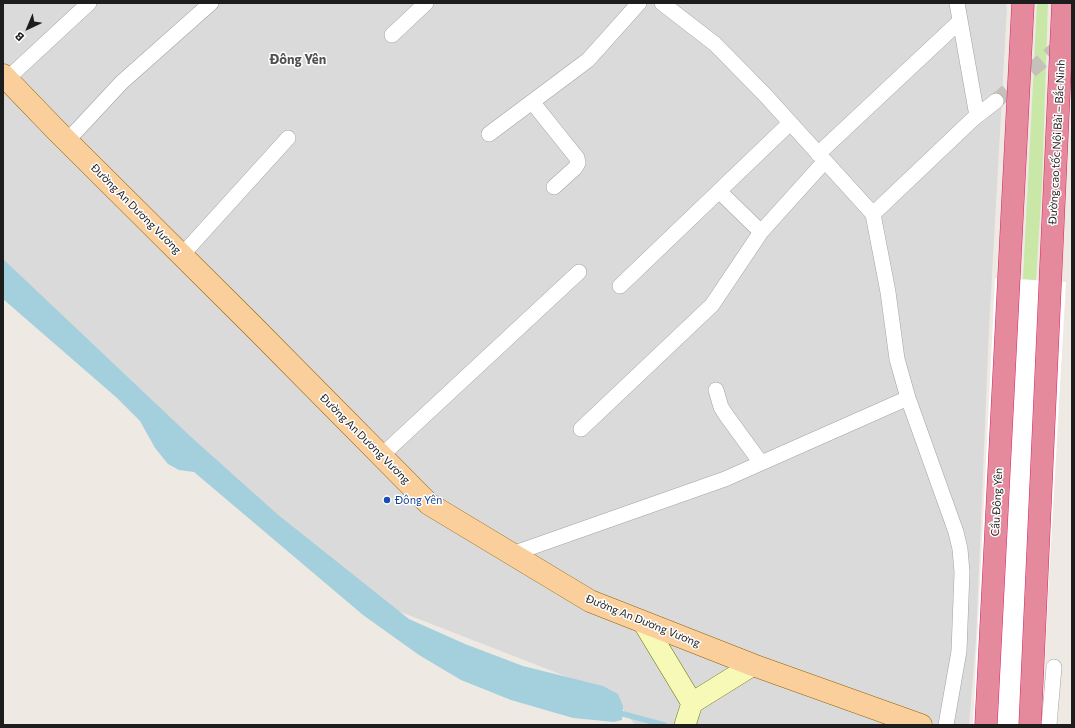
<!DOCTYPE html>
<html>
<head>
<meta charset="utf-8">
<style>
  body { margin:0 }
  #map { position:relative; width:1075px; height:728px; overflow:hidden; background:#eeeae3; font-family:Commissioner,sans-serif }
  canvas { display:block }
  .frame { position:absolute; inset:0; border:4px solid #1d1d1d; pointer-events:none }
  .north { position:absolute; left:8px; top:8px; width:40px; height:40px; -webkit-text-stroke:3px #fff; paint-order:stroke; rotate:224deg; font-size:11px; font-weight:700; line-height:16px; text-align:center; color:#1d1d1d }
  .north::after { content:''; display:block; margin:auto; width:14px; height:18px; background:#1d1d1d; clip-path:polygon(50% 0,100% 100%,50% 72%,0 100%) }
</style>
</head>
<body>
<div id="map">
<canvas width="1075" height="728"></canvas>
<div class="frame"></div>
<div class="north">B</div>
</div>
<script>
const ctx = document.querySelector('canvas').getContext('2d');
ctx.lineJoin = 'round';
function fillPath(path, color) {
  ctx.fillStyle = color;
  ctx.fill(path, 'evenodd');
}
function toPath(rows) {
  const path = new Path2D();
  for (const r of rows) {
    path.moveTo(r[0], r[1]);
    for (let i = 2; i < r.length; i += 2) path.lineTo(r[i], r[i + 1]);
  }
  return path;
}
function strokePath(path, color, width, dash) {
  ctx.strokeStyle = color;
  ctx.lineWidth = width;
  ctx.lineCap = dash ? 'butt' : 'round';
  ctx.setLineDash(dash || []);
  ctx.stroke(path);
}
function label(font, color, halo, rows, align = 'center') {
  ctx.font = font + ' Commissioner,sans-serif';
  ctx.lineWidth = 3;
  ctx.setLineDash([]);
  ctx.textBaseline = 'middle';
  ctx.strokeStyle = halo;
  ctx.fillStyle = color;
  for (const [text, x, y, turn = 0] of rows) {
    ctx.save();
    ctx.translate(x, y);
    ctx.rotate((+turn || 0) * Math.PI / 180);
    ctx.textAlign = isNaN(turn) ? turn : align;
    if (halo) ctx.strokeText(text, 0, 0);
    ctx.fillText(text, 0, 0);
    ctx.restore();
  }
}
const residential = toPath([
  [3,3,1006,3,1007,8,989,328,976,640,969,725,635,725,611,694,393,609,153,420,3,271]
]);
const grass = toPath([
  [1037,3,1048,3,1042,185,1036,280,1023,279]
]);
const water = toPath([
  [3,259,190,436,277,514,409,619,465,644,523,666,603,686,618,694,623,706,622,720,614,722,573,718,511,700,461,680,419,655,363,615,194,472,179,470,168,464,155,448,140,421,117,398,3,299]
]);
const pier = toPath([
  [995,278,1066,282,1048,596,1042,725,973,725]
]);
const stream = toPath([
  [616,712,664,725]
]);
const streetTunnel = toPath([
  [996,101,1065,41]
]);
const street = toPath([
  [662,3,715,44,766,96,873,214,888,292,897,359,908,398,956,532,960,549,962,572,959,651,946,725],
  [957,3,977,116],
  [392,35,426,3],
  [7,79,89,3],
  [533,103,577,158,578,163,575,168,554,187],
  [489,134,588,60,639,3],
  [67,141,122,82,211,3],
  [818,154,959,22],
  [719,191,761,232],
  [873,214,973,119,996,101],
  [182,255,288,138],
  [620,286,790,123],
  [716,390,721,407,726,415,761,463],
  [581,429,712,305,761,232,825,161],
  [381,456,579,272],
  [512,554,725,479,908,398],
  [1049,725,1054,667]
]);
const secondary = toPath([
  [643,622,692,703],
  [685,725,692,703,753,665]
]);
const primary = toPath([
  [3,75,56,130,253,326,429,504,590,601,753,665,921,725]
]);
const highway = toPath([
  [986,725,1023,3],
  [1030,725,1063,3]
]);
const markers = [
  [387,500,4,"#1a4fb4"]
];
const streetNames = [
  ["Đường cao tốc Nội Bài – Bắc Ninh",1057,142,-87],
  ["Đường An Dương Vương",136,209,45],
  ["Đường An Dương Vương",365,439,45],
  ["Cầu Đông Yên",997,502,-87],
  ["Đường An Dương Vương",643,621,22]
];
const transitNames = [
  ["Đông Yên",395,500]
];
const quarterNames = [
  ["Đông Yên",298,60]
];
fillPath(residential, '#dbdada');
fillPath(grass, '#c9e8a8');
fillPath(water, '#a3d0dc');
fillPath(pier, '#fff');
strokePath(stream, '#a3d0dc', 5.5);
strokePath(streetTunnel, '#c4c1bb', 15, [15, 8]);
strokePath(street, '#a4a4a4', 16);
strokePath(secondary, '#687205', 22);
strokePath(primary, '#946101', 23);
strokePath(highway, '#d72565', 23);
strokePath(street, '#fff', 15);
strokePath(secondary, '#f7f9b6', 21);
strokePath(primary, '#fbcf9b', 22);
strokePath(highway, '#e58a9d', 22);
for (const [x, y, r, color] of markers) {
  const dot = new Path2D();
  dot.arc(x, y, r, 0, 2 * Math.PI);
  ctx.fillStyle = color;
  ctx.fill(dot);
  strokePath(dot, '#fff', 1.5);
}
label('11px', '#1d1d1d', '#fff', streetNames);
label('11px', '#164399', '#fff', transitNames, 'left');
label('bold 13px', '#505050', '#fff', quarterNames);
</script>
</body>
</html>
